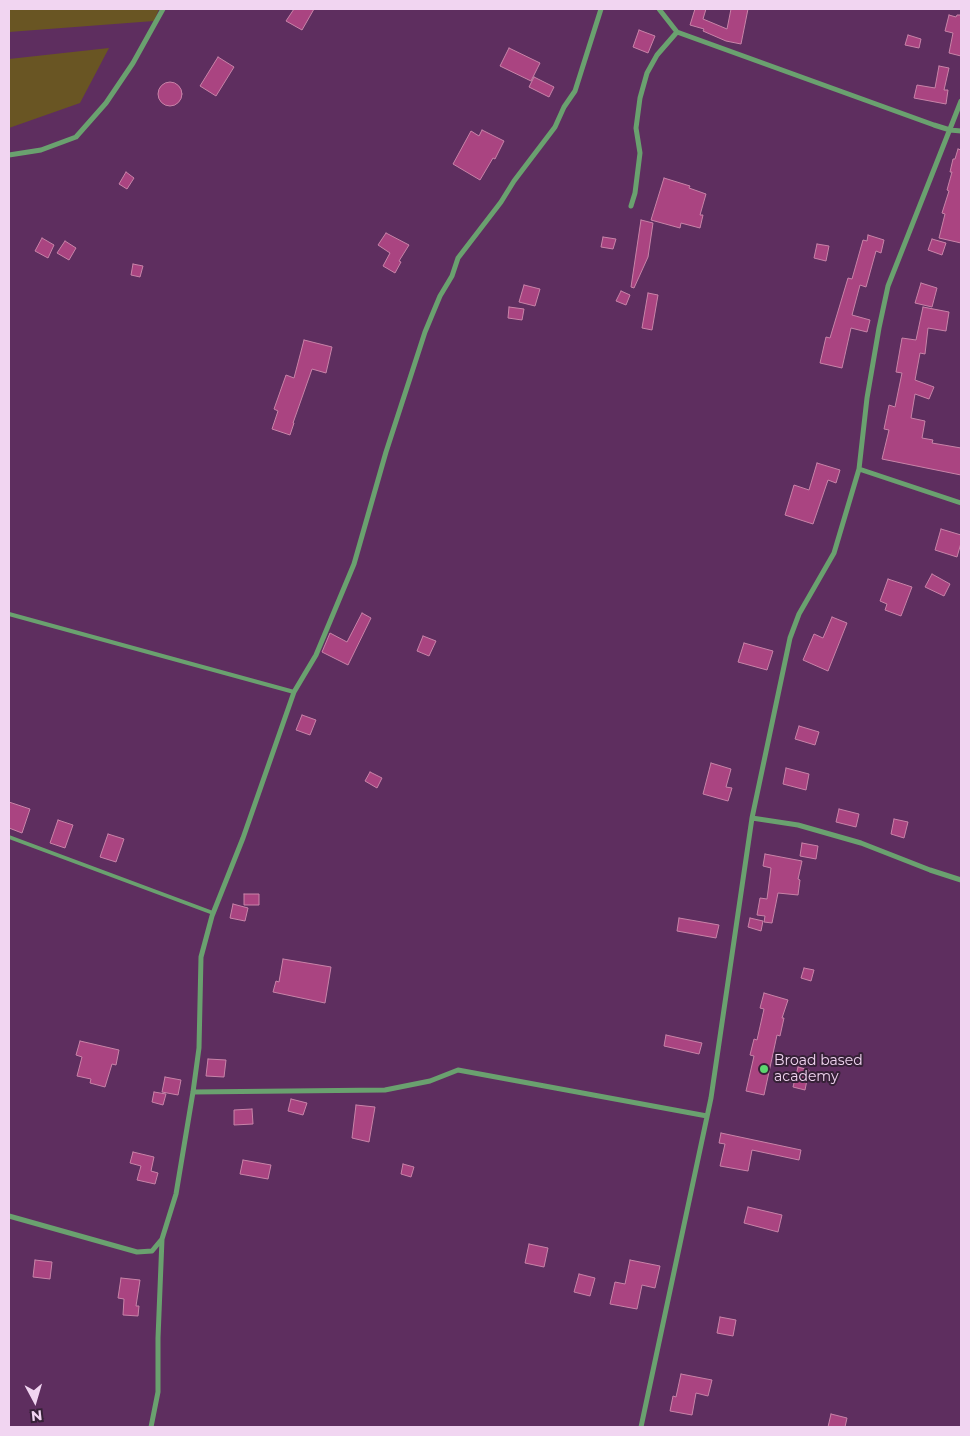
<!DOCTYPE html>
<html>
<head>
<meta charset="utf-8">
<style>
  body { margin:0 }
  #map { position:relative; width:970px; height:1436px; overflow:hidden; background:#5e2e5f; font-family:Montserrat,sans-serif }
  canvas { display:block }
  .frame { position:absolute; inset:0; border:10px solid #f1d5f1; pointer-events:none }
  .north { position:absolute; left:10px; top:1376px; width:50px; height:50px; -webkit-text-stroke:4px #362137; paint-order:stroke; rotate:174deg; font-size:14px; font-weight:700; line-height:20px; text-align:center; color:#f1d5f1 }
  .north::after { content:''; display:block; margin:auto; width:18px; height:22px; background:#f1d5f1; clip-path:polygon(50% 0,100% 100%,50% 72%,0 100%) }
</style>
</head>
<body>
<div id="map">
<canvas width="970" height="1436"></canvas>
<div class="frame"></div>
<div class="north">N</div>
</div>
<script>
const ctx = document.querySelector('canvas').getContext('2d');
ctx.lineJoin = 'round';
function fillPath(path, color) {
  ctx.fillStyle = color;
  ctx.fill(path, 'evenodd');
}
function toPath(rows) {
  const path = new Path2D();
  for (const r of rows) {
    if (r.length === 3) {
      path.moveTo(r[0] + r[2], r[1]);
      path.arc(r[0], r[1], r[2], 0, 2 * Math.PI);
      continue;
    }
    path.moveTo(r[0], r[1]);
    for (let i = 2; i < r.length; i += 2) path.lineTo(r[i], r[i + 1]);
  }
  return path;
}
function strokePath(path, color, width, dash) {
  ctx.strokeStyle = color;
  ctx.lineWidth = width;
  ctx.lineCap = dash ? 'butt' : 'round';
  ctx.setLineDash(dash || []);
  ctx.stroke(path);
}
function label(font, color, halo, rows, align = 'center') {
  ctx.font = font + ' Montserrat,sans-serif';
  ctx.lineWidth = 4;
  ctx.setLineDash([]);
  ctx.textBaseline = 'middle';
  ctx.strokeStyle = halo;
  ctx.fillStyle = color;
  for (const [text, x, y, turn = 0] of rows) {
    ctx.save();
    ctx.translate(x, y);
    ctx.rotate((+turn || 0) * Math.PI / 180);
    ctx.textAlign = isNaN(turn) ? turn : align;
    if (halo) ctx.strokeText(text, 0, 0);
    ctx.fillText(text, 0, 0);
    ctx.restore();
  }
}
const green = toPath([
  [9,9,159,9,154,21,9,32],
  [109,48,80,103,9,128,9,59]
]);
const building = toPath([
  [294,9,314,9,302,30,286,21,294,9],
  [695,9,706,9,703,19,727,29,731,9,748,9,741,44,726,41,703,31,704,29,690,25,695,9],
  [949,15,956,17,957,15,961,15,961,56,949,53,953,33,945,31,949,15],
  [639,30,655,36,648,53,633,47,639,30],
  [908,35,921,39,919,48,905,45,908,35],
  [509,48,540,63,531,81,500,66,509,48],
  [218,57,234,67,216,96,200,86,218,57],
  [939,66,949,68,944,90,948,90,946,104,914,98,917,85,935,88,939,66],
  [534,77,554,87,549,97,529,87,534,77],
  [170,94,12],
  [482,130,504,141,495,159,493,158,480,180,453,164,471,131,479,136,482,130],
  [958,149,961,150,961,243,939,238,945,214,942,213,949,191,947,190,952,172,950,172,953,159,955,159,958,149],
  [126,172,134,178,127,189,119,184,126,172],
  [664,178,690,186,689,188,706,194,700,215,703,215,700,228,681,223,680,228,651,220,664,178],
  [641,220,653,223,648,257,634,288,631,287,641,220],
  [386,233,409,245,399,261,401,262,395,273,383,266,390,253,378,245,386,233],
  [868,235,884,240,881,253,876,251,866,287,860,285,852,315,870,320,867,332,851,328,842,368,820,363,826,337,830,338,848,278,852,279,863,240,867,241,868,235],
  [603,237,616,239,613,249,601,247,603,237],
  [42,238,54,245,48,258,35,251,42,238],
  [932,239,946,243,942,255,928,250,932,239],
  [65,241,76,248,69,260,57,253,65,241],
  [817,244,829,246,826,261,814,258,817,244],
  [133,264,143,266,140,277,131,275,133,264],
  [921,283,937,288,932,307,915,303,921,283],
  [524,285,540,289,535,306,519,302,524,285],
  [621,291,630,295,626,305,616,301,621,291],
  [648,293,658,295,652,330,642,328,648,293],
  [509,307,524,309,522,320,508,318,509,307],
  [923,307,949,312,946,331,928,328,925,354,920,353,915,380,934,387,929,399,915,394,911,418,925,421,922,438,933,440,932,443,961,448,961,475,882,459,889,430,884,429,889,405,895,407,902,373,896,372,902,338,916,340,923,307],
  [304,340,332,347,326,373,312,369,293,423,294,423,290,435,272,429,278,411,274,409,286,375,294,378,304,340],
  [817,463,840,470,836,483,828,480,813,524,785,515,794,485,809,490,817,463],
  [941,529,961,535,961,543,957,557,935,550,941,529],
  [932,574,950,584,944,596,925,587,932,574],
  [888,579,912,587,901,616,885,610,887,604,880,601,888,579],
  [362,613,371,618,348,665,322,652,330,633,347,642,362,613],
  [832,617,847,623,828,671,803,660,814,634,823,638,832,617],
  [423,636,436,641,429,656,417,651,423,636],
  [744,643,773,651,767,670,738,662,744,643],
  [302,715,316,720,310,735,296,730,302,715],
  [799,726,819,732,815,745,795,739,799,726],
  [711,763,731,769,726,787,732,788,728,801,703,794,711,763],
  [786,768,809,774,806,790,783,784,786,768],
  [370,772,382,778,377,788,365,781,370,772],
  [9,802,30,809,22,833,9,828,9,802],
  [839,809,859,814,856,827,836,822,839,809],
  [894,819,908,822,904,838,891,834,894,819],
  [58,820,73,825,65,848,50,843,58,820],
  [108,834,124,839,116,862,100,857,108,834],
  [802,843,818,846,816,859,800,856,802,843],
  [765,854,802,861,798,879,800,880,798,895,778,893,772,923,764,922,765,916,757,915,760,898,767,899,771,868,763,866,765,854],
  [244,894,259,894,259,905,244,905,244,894],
  [233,904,248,908,245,921,230,918,233,904],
  [679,918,719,925,716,938,677,931,679,918],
  [750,918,763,921,761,931,748,927,750,918],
  [283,959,331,967,325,1003,273,992,276,981,279,982,283,959],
  [804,968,814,970,811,981,801,978,804,968],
  [764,993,788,1000,782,1018,784,1018,780,1036,777,1035,764,1095,746,1091,754,1056,750,1055,754,1039,757,1040,764,1009,760,1008,764,993],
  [666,1035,702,1043,699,1054,664,1046,666,1035],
  [80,1041,119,1050,116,1065,112,1064,105,1087,90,1083,91,1079,77,1076,82,1057,76,1055,80,1041],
  [208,1059,226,1060,224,1077,206,1076,208,1059],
  [798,1067,809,1070,805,1090,793,1087,798,1067],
  [165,1077,181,1080,178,1095,162,1092,165,1077],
  [154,1092,166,1094,163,1105,152,1102,154,1092],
  [291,1099,307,1103,303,1115,288,1111,291,1099],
  [356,1105,375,1107,369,1142,352,1138,356,1105],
  [252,1109,253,1124,234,1125,234,1110,252,1109],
  [721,1133,801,1150,799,1160,752,1150,748,1171,720,1166,725,1144,719,1143,721,1133],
  [133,1152,154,1157,151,1171,158,1173,155,1184,137,1180,141,1166,130,1163,133,1152],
  [243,1160,271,1165,268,1179,240,1174,243,1160],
  [403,1164,414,1167,411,1177,401,1174,403,1164],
  [748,1207,782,1215,778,1232,744,1223,748,1207],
  [529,1244,548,1248,544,1267,525,1263,529,1244],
  [35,1260,52,1262,50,1279,33,1277,35,1260],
  [630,1260,660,1266,655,1288,642,1285,637,1309,610,1304,615,1282,625,1284,630,1260],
  [579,1274,595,1278,590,1296,574,1292,579,1274],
  [121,1278,140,1280,136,1306,139,1306,138,1316,123,1315,124,1299,118,1298,121,1278],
  [720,1317,736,1320,733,1336,717,1333,720,1317],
  [681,1374,712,1380,708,1396,696,1393,692,1415,670,1411,673,1396,676,1397,681,1374],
  [831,1414,847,1418,845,1427,828,1427,831,1414]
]);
const service = toPath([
  [9,614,294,692],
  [9,837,213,913]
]);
const minor = toPath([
  [659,9,677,32,934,125,950,130,961,131],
  [9,155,41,150,76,137,106,103,133,63,163,9],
  [631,206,635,193,640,153,636,128,640,98,647,73,657,55,677,32],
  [859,469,961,503],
  [752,818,798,825,861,843,930,870,961,880],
  [193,1092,385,1090,430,1081,458,1070,707,1116],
  [9,1216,137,1252,152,1251,162,1239,176,1194,193,1092,199,1048,201,957,212,916,243,838,294,692,316,655,354,564,386,452,425,332,440,296,452,276,458,258,501,202,514,181,555,127,564,107,575,91,601,9],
  [151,1427,158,1392,158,1338,162,1239],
  [641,1427,711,1098,752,818,790,638,799,614,834,553,859,469,867,398,879,328,888,286,961,101]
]);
const markers = [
  [764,1069,5,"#5bd56e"]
];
const poiNames = [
  ["Broad based",774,1061],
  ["academy",774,1077]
];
fillPath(green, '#695523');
fillPath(building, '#aa4481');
strokePath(building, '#c883a8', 1);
strokePath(service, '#6aa16f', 4);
strokePath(minor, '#6aa16f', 5);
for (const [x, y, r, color] of markers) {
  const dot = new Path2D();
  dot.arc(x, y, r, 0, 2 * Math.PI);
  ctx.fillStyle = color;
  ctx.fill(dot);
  strokePath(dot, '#362137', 2);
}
label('14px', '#f1d5f1', '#362137', poiNames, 'left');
</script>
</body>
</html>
